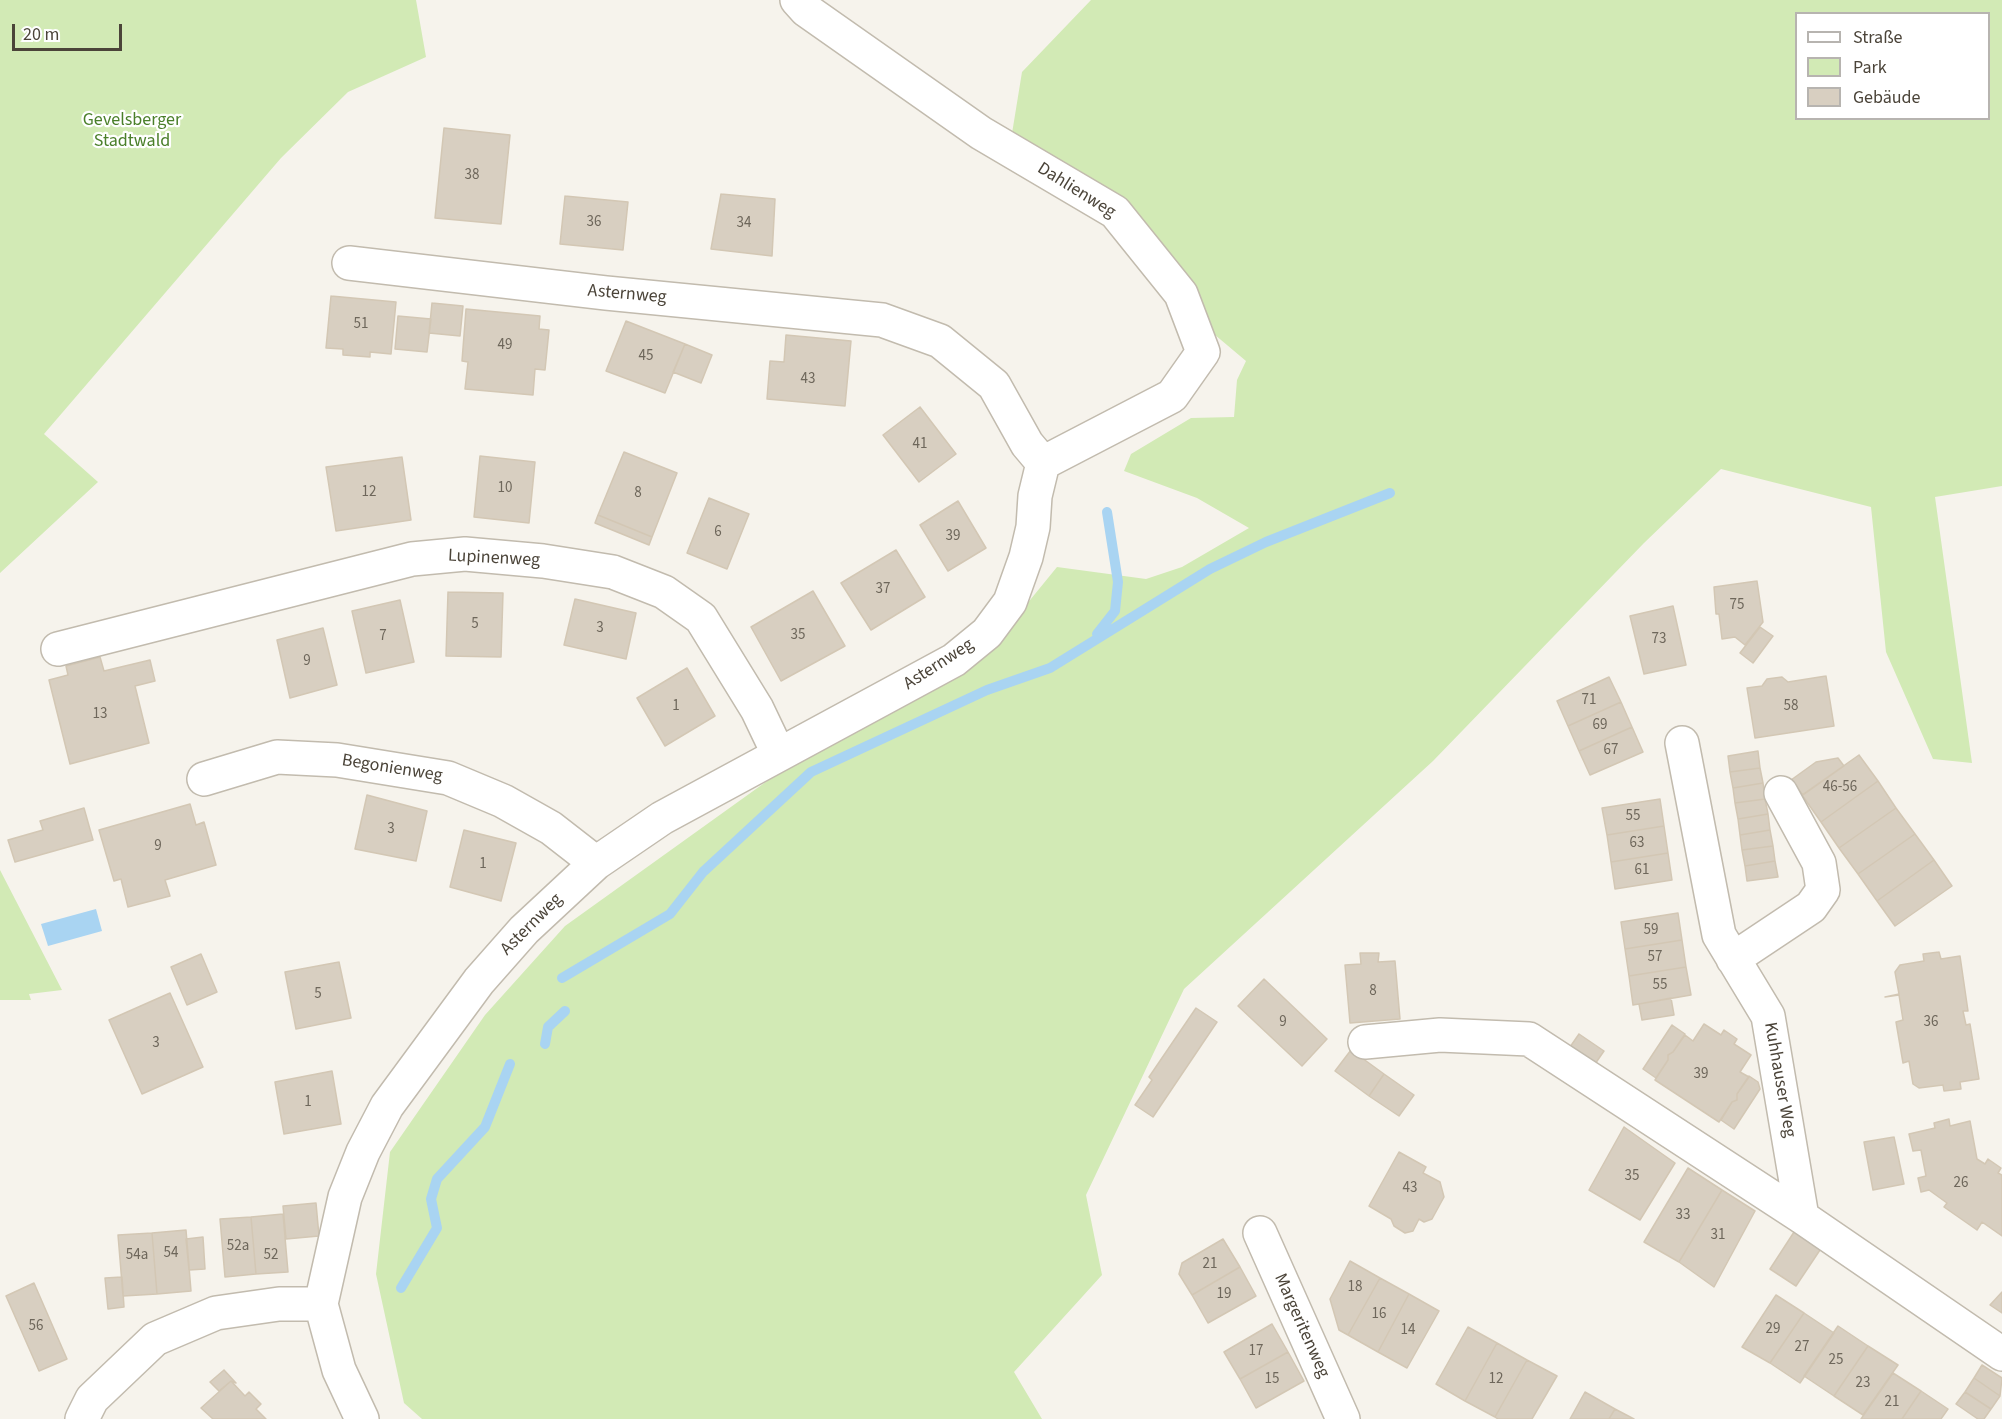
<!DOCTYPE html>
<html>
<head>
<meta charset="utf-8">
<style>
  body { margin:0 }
  #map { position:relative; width:2002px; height:1419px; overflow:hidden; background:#f6f3ec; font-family:"Source Sans 3",sans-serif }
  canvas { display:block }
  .legend { position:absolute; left:1795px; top:12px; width:195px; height:108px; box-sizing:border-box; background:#fff; border:2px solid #b7b4b0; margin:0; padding:8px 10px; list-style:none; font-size:18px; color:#4b4439 }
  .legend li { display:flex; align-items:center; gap:12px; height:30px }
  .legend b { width:30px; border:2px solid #b7b4b0 }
  .scale { position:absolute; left:12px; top:24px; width:110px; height:27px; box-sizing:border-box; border:3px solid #4b4439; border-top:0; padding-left:8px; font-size:18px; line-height:21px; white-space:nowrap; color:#4b4439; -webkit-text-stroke:4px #fff; paint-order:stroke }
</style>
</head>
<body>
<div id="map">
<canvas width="2002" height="1419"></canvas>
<ul class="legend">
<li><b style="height:8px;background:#fff"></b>Straße</li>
<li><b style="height:16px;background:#d2eab5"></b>Park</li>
<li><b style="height:16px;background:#d8cfc1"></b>Gebäude</li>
</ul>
<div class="scale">20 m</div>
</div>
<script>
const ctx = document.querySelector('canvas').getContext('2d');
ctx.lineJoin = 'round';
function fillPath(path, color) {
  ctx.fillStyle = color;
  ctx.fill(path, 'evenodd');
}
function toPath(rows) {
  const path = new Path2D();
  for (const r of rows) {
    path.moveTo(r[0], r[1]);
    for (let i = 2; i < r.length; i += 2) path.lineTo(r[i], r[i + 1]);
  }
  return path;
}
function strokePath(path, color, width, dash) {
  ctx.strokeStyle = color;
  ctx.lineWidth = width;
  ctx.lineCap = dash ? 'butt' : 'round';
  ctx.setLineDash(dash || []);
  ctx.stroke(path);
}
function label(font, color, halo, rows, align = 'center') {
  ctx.font = font + ' "Source Sans 3",sans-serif';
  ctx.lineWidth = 4.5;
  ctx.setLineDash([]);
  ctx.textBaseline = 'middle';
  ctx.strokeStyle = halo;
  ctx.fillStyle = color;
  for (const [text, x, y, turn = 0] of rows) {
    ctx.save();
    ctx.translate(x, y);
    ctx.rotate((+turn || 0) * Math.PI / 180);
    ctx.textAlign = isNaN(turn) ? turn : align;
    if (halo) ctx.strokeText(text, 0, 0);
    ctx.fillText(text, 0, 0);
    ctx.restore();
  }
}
const green = toPath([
  [0,0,416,0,426,57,348,92,281,158,44,434,98,482,0,573],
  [1091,0,2002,0,2002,486,1935,497,1972,763,1933,759,1886,652,1871,507,1721,469,1644,543,1433,761,1184,989,1086,1195,1102,1275,1014,1372,1042,1419,422,1419,404,1403,376,1274,390,1152,485,1015,565,926,795,761,1026,605,1057,567,1146,579,1182,567,1249,528,1197,498,1124,471,1131,454,1191,418,1234,417,1237,380,1246,361,1202,324,1135,238,1008,158,1022,72],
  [1796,14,1988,14,1988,118,1796,118],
  [0,870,62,990,29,994,31,1000,0,1000]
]);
const water = toPath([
  [96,909,102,931,48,946,41,924]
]);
const stream = toPath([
  [1097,634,1115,611,1118,582,1107,512],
  [562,978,670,914,703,872,811,772,987,690,1050,668,1210,569,1266,542,1390,493],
  [545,1044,548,1027,565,1011],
  [401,1288,437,1228,431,1199,437,1179,485,1127,510,1064]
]);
const building = toPath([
  [444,128,510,135,501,224,435,218,444,128],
  [721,194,775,199,772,256,711,249,721,194],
  [565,196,628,202,623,250,560,244,565,196],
  [331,296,396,302,391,354,370,352,370,357,343,355,343,349,326,348,331,296],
  [432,303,463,306,460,336,429,333,432,303],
  [466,309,540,316,539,329,549,330,545,370,535,369,533,395,465,389,468,362,462,361,466,309],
  [398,316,431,319,427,352,395,349,398,316],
  [626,321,685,344,665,393,606,371,626,321],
  [786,335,851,341,845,406,767,399,770,361,784,362,786,335],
  [685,344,712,355,701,383,673,372,685,344],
  [920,407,956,454,919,482,883,435,920,407],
  [624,452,677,473,652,537,598,515,624,452],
  [480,456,535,462,529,523,474,517,480,456],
  [402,457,411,520,336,531,326,467,402,457],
  [709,498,749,514,727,569,687,553,709,498],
  [958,501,986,548,948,571,920,525,958,501],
  [598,515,652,537,649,545,595,523,598,515],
  [896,550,925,597,871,630,841,583,896,550],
  [1757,581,1763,622,1745,645,1735,637,1722,639,1719,614,1716,614,1714,587,1757,581],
  [813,591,845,646,781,681,751,627,813,591],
  [448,592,503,593,501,657,446,656,448,592],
  [575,599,636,613,626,659,564,645,575,599],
  [400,600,414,662,366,673,352,611,400,600],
  [1673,606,1686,665,1644,674,1630,616,1673,606],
  [1760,627,1773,636,1753,663,1740,653,1760,627],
  [323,628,337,685,290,698,277,640,323,628],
  [100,657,104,671,150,660,155,681,135,686,149,743,70,764,49,680,68,675,66,666,100,657],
  [687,668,715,716,665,746,637,698,687,668],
  [1826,676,1834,726,1755,738,1747,688,1762,686,1767,679,1782,677,1788,682,1826,676],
  [1609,677,1621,702,1568,726,1557,701,1609,677],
  [1621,702,1632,727,1579,751,1568,726,1621,702],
  [1632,727,1643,752,1590,775,1579,751,1632,727],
  [1758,751,1760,768,1730,772,1728,756,1758,751],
  [1859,755,1878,781,1821,822,1802,795,1859,755],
  [1838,758,1844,766,1803,795,1791,780,1816,762,1838,758],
  [1760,768,1763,783,1733,788,1730,772,1760,768],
  [1878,781,1896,808,1839,848,1821,822,1878,781],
  [1763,783,1765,799,1735,803,1733,788,1763,783],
  [367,795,427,811,416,861,355,849,367,795],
  [1660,799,1664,826,1607,835,1602,808,1660,799],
  [1765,799,1768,814,1738,819,1735,803,1765,799],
  [190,804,196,825,204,822,216,865,165,880,170,896,128,907,121,879,114,881,99,830,190,804],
  [84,808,93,840,15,862,8,840,43,830,40,821,84,808],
  [1896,808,1915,834,1858,874,1839,848,1896,808],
  [1768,814,1770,830,1740,835,1738,819,1768,814],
  [1664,826,1668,853,1611,862,1607,835,1664,826],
  [464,830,516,843,501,901,450,887,464,830],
  [1770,830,1773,846,1742,850,1740,835,1770,830],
  [1915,834,1934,860,1877,901,1858,874,1915,834],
  [1773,846,1775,861,1745,866,1742,850,1773,846],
  [1668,853,1672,880,1615,889,1611,862,1668,853],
  [1934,860,1952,886,1895,926,1877,901,1934,860],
  [1775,861,1778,877,1747,881,1745,866,1775,861],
  [1678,913,1682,940,1625,949,1621,922,1678,913],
  [1682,940,1686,967,1629,976,1625,949,1682,940],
  [1939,952,1941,959,1960,956,1968,1011,1963,1011,1966,1025,1970,1024,1979,1079,1960,1082,1961,1089,1944,1091,1943,1085,1919,1088,1913,1084,1909,1061,1903,1063,1896,1022,1903,1020,1899,995,1885,997,1899,994,1895,972,1900,965,1924,961,1923,954,1939,952],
  [1360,953,1379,953,1378,962,1395,961,1400,1019,1350,1023,1345,965,1361,964,1360,953],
  [201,954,217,992,187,1005,171,967,201,954],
  [339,962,351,1018,296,1029,285,972,339,962],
  [1686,967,1691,995,1633,1005,1629,976,1686,967],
  [1264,979,1327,1039,1302,1066,1238,1006,1264,979],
  [170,993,203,1067,142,1094,109,1020,170,993],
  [1671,998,1674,1015,1642,1020,1639,1004,1671,998],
  [1196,1008,1217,1022,1153,1117,1135,1105,1152,1080,1149,1077,1196,1008],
  [1704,1024,1721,1035,1724,1030,1737,1039,1734,1044,1751,1055,1740,1072,1749,1077,1737,1094,1737,1100,1732,1102,1719,1122,1655,1080,1668,1060,1668,1055,1673,1052,1685,1035,1693,1041,1704,1024],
  [1672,1025,1685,1034,1673,1052,1668,1055,1668,1060,1656,1078,1643,1069,1672,1025],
  [1579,1034,1604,1051,1595,1064,1570,1047,1579,1034],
  [1351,1050,1384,1074,1369,1096,1335,1071,1351,1050],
  [332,1071,341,1124,284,1134,275,1082,332,1071],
  [1384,1074,1414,1095,1399,1116,1369,1096,1384,1074],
  [1749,1076,1758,1082,1760,1089,1734,1129,1721,1120,1732,1102,1737,1100,1737,1094,1749,1076],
  [1949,1119,1950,1126,1970,1121,1977,1159,1985,1164,1988,1159,2001,1168,1998,1173,2002,1175,2002,1236,1982,1222,1977,1230,1944,1207,1947,1203,1929,1190,1921,1192,1918,1178,1926,1176,1921,1150,1913,1151,1909,1134,1935,1128,1934,1123,1949,1119],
  [1624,1127,1675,1163,1640,1220,1589,1190,1624,1127],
  [1894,1137,1904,1184,1873,1190,1864,1142,1894,1137],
  [1399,1152,1426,1167,1423,1173,1440,1182,1444,1197,1432,1219,1424,1222,1419,1219,1413,1231,1405,1233,1394,1226,1391,1219,1369,1206,1399,1152],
  [1688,1168,1722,1190,1679,1262,1644,1242,1688,1168],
  [1722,1190,1755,1211,1714,1287,1679,1262,1722,1190],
  [316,1203,319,1236,286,1239,283,1206,316,1203],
  [283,1214,288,1272,256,1274,251,1217,283,1214],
  [251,1217,256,1274,225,1277,220,1219,251,1217],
  [1796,1229,1822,1247,1796,1286,1770,1269,1796,1229],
  [186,1230,191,1291,157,1294,152,1233,186,1230],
  [152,1233,157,1294,123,1296,118,1235,152,1233],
  [203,1237,205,1269,189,1270,186,1239,203,1237],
  [1223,1239,1240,1267,1192,1295,1179,1274,1182,1263,1223,1239],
  [1350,1261,1380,1278,1348,1335,1339,1330,1330,1299,1350,1261],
  [1240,1267,1256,1296,1208,1323,1192,1295,1240,1267],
  [122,1277,124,1307,108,1309,105,1278,122,1277],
  [1380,1278,1409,1294,1378,1352,1348,1335,1380,1278],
  [34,1283,67,1359,39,1371,6,1296,34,1283],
  [2002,1292,2002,1313,1990,1305,2002,1292],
  [1409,1294,1439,1311,1407,1368,1378,1352,1409,1294],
  [1776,1295,1804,1313,1770,1363,1742,1347,1776,1295],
  [1804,1313,1834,1333,1800,1383,1770,1363,1804,1313],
  [1272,1324,1288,1352,1240,1379,1224,1352,1272,1324],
  [1838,1326,1868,1346,1834,1396,1804,1376,1838,1326],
  [1468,1327,1497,1343,1465,1401,1436,1384,1468,1327],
  [1497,1343,1527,1360,1495,1417,1465,1401,1497,1343],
  [1868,1346,1898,1365,1863,1415,1834,1396,1868,1346],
  [1288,1352,1304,1381,1256,1408,1240,1379,1288,1352],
  [1527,1360,1557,1376,1532,1419,1498,1419,1495,1417,1527,1360],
  [1982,1365,2002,1378,2000,1396,1974,1378,1982,1365],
  [224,1370,236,1383,231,1381,219,1391,210,1382,224,1370],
  [1893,1373,1921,1391,1902,1419,1861,1419,1893,1373],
  [1974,1378,2000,1396,1991,1409,1965,1392,1974,1378],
  [231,1381,245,1396,249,1392,261,1404,256,1409,266,1419,213,1419,201,1408,231,1381],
  [1921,1391,1948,1409,1941,1419,1902,1419,1921,1391],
  [1585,1392,1615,1409,1609,1419,1570,1419,1585,1392],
  [1965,1392,1991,1409,1984,1419,1978,1419,1956,1404,1965,1392],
  [1615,1409,1634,1419,1609,1419,1615,1409]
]);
const minor = toPath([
  [797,0,806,10,981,133,1115,212,1181,294,1203,352,1172,396,1043,463],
  [58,649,412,559,465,554,543,561,613,572,664,592,701,618,757,709,778,753],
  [1682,743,1719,935,1768,1016,1802,1217],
  [204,779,277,757,337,760,448,778,503,801,551,828,596,863],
  [1733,959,1811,907,1823,890,1819,863,1781,793],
  [1365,1042,1440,1035,1529,1039,1802,1217,2002,1354],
  [1260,1233,1343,1419],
  [321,1304,345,1197,363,1152,387,1106,479,981,524,930,596,863,662,818,954,660,987,633,1010,602,1026,557,1033,527,1035,496,1043,463,1027,444,994,385,940,341,882,320,606,293,349,263],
  [82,1419,92,1399,155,1339,216,1313,279,1304,321,1304,339,1370,362,1419]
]);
const numberNames = [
  ["38",472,176],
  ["36",594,223],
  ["34",744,224],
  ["51",361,325],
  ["49",505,346],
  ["45",646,357],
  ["43",808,380],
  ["41",920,445],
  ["10",505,489],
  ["12",369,493],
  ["8",638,494],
  ["6",718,533],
  ["39",953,537],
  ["37",883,590],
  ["75",1737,606],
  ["5",475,625],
  ["3",600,629],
  ["35",798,636],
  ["7",383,637],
  ["73",1659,640],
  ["9",307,662],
  ["71",1589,701],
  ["1",676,707],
  ["58",1791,707],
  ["13",100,715],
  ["69",1600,726],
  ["67",1611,751],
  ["46-56",1840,788],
  ["55",1633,817],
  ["3",391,830],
  ["63",1637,844],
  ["9",158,847],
  ["1",483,865],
  ["61",1642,871],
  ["59",1651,931],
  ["57",1655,958],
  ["55",1660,986],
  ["8",1373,992],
  ["5",318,995],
  ["9",1283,1023],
  ["36",1931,1023],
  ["3",156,1044],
  ["39",1701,1075],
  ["1",308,1103],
  ["35",1632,1177],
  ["26",1961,1184],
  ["43",1410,1189],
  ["33",1683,1216],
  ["31",1718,1236],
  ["52a",238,1247],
  ["54",171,1254],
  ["54a",137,1256],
  ["52",271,1256],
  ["21",1210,1265],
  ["18",1355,1288],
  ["19",1224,1295],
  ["16",1379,1315],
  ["56",36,1327],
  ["29",1773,1330],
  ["14",1408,1331],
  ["27",1802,1348],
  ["17",1256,1352],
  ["25",1836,1361],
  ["15",1272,1380],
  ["12",1496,1380],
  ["23",1863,1384],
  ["21",1892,1403]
];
const parkNames = [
  ["Gevelsberger",132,121],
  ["Stadtwald",132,142]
];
const streetNames = [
  ["Dahlienweg",1076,191,32],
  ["Asternweg",627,295,5],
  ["Lupinenweg",494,559,3],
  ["Asternweg",939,665,-33],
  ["Begonienweg",392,769,9],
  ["Asternweg",532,925,-45],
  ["Kuhhauser Weg",1779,1080,80],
  ["Margeritenweg",1301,1326,66]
];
fillPath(green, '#d2eab5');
fillPath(water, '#a9d4f2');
strokePath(stream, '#a9d4f2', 10);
fillPath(building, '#d8cfc1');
strokePath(building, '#d3c7b4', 1.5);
strokePath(minor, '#c2bbae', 36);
strokePath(minor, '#fff', 33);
label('15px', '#6e675b', null, numberNames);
label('18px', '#4a7f2a', '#fff', parkNames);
label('18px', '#4b4439', '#fff', streetNames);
</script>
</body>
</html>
